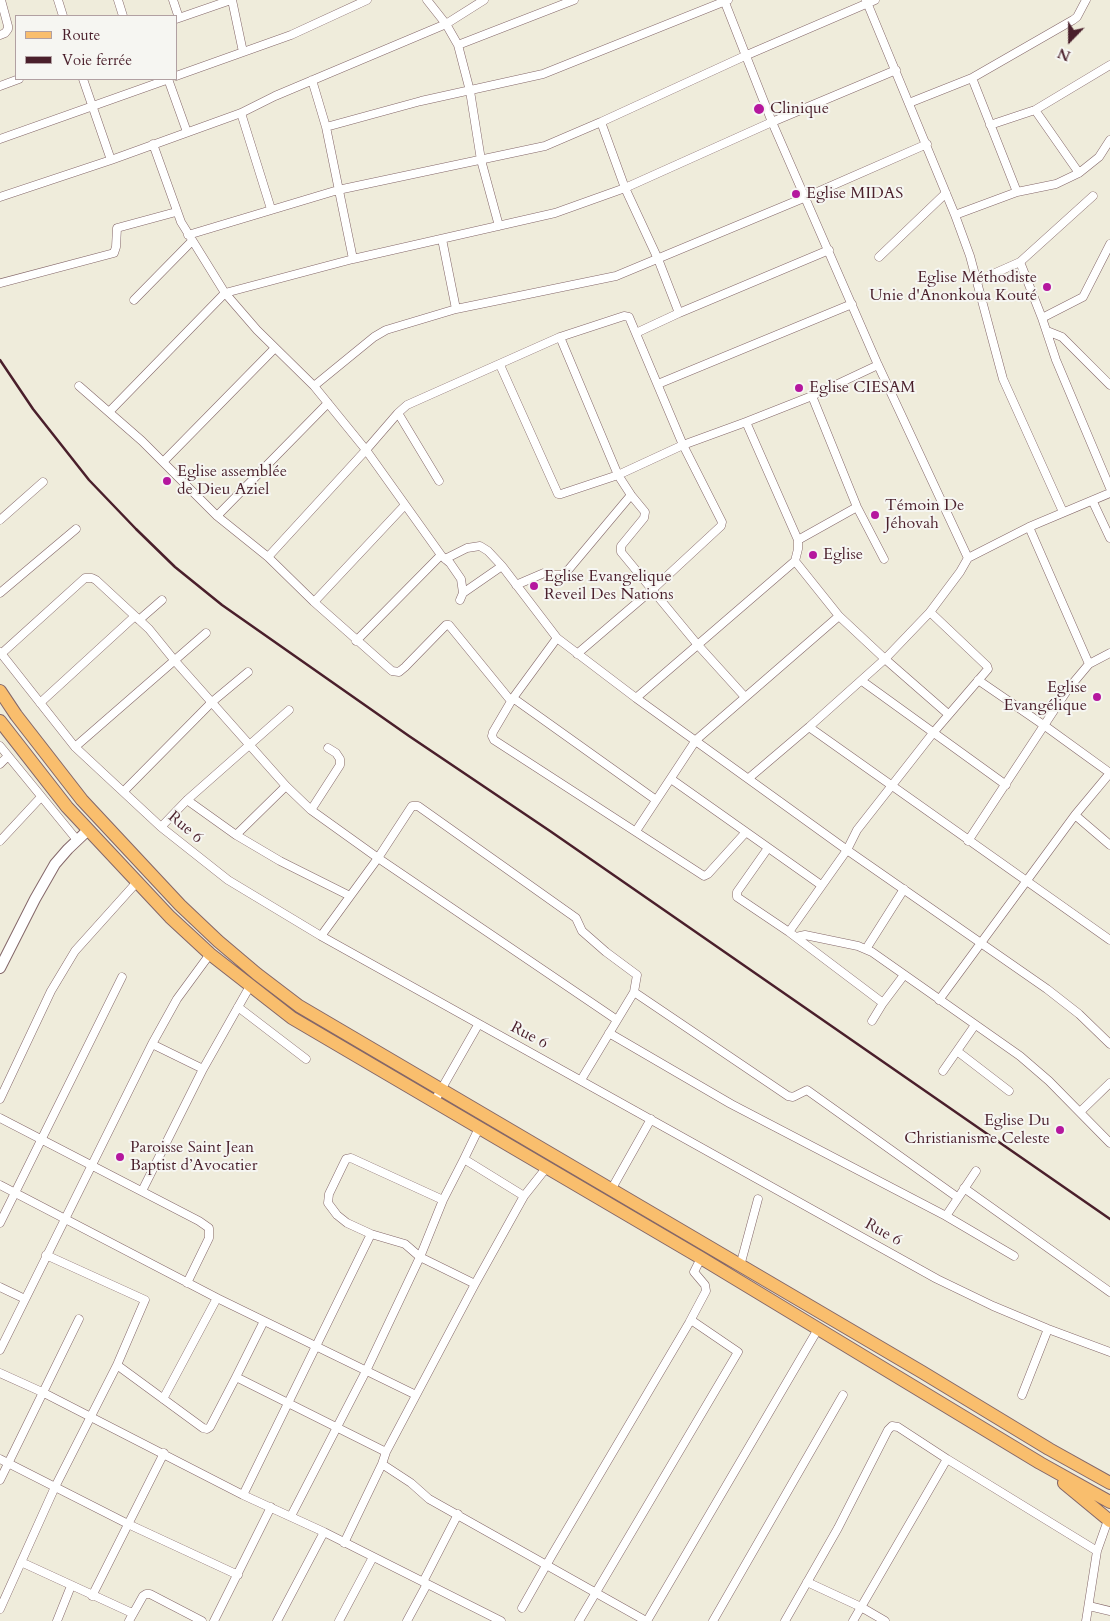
<!DOCTYPE html>
<html>
<head>
<meta charset="utf-8">
<style>
  body { margin:0 }
  #map { position:relative; width:1110px; height:1621px; overflow:hidden; background:#efecdb; font-family:Cardo,serif }
  canvas { display:block }
  .legend { position:absolute; left:15px; top:15px; width:162px; height:65px; box-sizing:border-box; background:#f6f6f2; border:1px solid #b1a0a2; margin:0; padding:6px 9px; list-style:none; font-size:15px; color:#4a1f2b }
  .legend li { display:flex; align-items:center; gap:10px; height:25px }
  .legend b { width:25px; border:1px solid #b1a0a2 }
  .north { position:absolute; left:1045px; top:15px; width:50px; height:50px; -webkit-text-stroke:4px #f6f6f2; paint-order:stroke; rotate:202deg; font-size:14px; font-weight:700; line-height:20px; text-align:center; color:#4a1f2b }
  .north::after { content:''; display:block; margin:auto; width:18px; height:22px; background:#4a1f2b; clip-path:polygon(50% 0,100% 100%,50% 72%,0 100%) }
</style>
</head>
<body>
<div id="map">
<canvas width="1110" height="1621"></canvas>
<ul class="legend">
<li><b style="height:6px;background:#f9be6d"></b>Route</li>
<li><b style="height:6px;background:#4a1f2b"></b>Voie ferrée</li>
</ul>
<div class="north">N</div>
</div>
<script>
const ctx = document.querySelector('canvas').getContext('2d');
ctx.lineJoin = 'round';
function toPath(rows) {
  const path = new Path2D();
  for (const r of rows) {
    path.moveTo(r[0], r[1]);
    for (let i = 2; i < r.length; i += 2) path.lineTo(r[i], r[i + 1]);
  }
  return path;
}
function strokePath(path, color, width, dash) {
  ctx.strokeStyle = color;
  ctx.lineWidth = width;
  ctx.lineCap = dash ? 'butt' : 'round';
  ctx.setLineDash(dash || []);
  ctx.stroke(path);
}
function label(font, color, halo, rows, align = 'center') {
  ctx.font = font + ' Cardo,serif';
  ctx.lineWidth = 4;
  ctx.setLineDash([]);
  ctx.textBaseline = 'middle';
  ctx.strokeStyle = halo;
  ctx.fillStyle = color;
  for (const [text, x, y, turn = 0] of rows) {
    ctx.save();
    ctx.translate(x, y);
    ctx.rotate((+turn || 0) * Math.PI / 180);
    ctx.textAlign = isNaN(turn) ? turn : align;
    if (halo) ctx.strokeText(text, 0, 0);
    ctx.fillText(text, 0, 0);
    ctx.restore();
  }
}
const minor = toPath([
  [58,0,63,16],
  [118,0,123,16],
  [173,0,179,18],
  [232,0,243,52],
  [427,0,446,24,458,45,470,91,481,160,499,226],
  [724,0,772,122,878,365,968,558],
  [866,0,955,215,970,256,1003,379,1063,512],
  [176,19,231,0],
  [0,35,5,33,8,29,8,26,1,0],
  [458,45,574,0],
  [176,76,291,35,367,0],
  [972,78,1017,192],
  [83,79,111,160],
  [168,79,187,132],
  [312,80,326,127,353,259],
  [0,86,19,79],
  [909,103,972,78,1073,20,1077,17,1086,0],
  [1035,110,1079,173],
  [241,113,271,209],
  [601,122,625,188,658,259,679,313],
  [990,125,1035,110,1110,65],
  [326,127,421,101,543,74,728,0],
  [0,139,169,79],
  [153,144,181,222,225,293,257,330,314,386,366,450,441,555,356,641],
  [0,197,111,160,241,113,275,96,446,24,484,0],
  [955,215,1017,192,1056,184,1079,173,1099,157,1110,140],
  [188,235,338,190,545,146,601,122,747,55,875,0],
  [442,239,456,309],
  [879,257,946,193],
  [1020,262,1093,196],
  [977,281,1020,262,1042,318,1056,360,1110,488],
  [1,283,114,253,116,247,117,228,176,212],
  [134,300,192,241],
  [1042,318,1083,297,1110,244],
  [1047,331,1062,337,1110,385],
  [636,333,679,313,829,250],
  [560,337,618,475,631,495,645,512,644,518,621,546,621,552,697,644,745,697],
  [500,365,558,494,561,494,618,475,683,445,746,422,798,540,798,549,795,561,636,698],
  [658,384,852,304],
  [79,386,142,441,217,516,268,557,314,602,392,671,399,672,405,667,446,625,449,625,511,701],
  [314,386,374,337,386,330,456,309,616,276,806,197,927,144],
  [812,396,857,507,884,559],
  [109,412,225,293,353,259,555,213,625,188,772,122,896,70],
  [398,413,439,481],
  [746,422,812,396,878,365],
  [163,462,275,348],
  [1093,502,1110,538],
  [217,516,328,403],
  [0,520,43,482],
  [1029,527,1089,664,1110,653],
  [798,540,857,507],
  [268,557,366,450,398,413,407,405,560,337,624,316,629,317,683,445,722,522,721,526,653,589,577,654],
  [443,557,450,563,461,579,463,593,460,600],
  [445,559,467,548,480,546,488,551,502,566,557,638,636,698,847,850,1047,989,1079,1014,1110,1044],
  [795,561,839,616,885,659,948,714],
  [516,585,544,573,551,575,562,575,569,569,631,495],
  [0,593,76,529],
  [463,593,502,566],
  [314,602,405,505],
  [139,620,162,600],
  [0,652,75,747,161,827,228,880,321,936,937,1279,993,1306,1048,1329,1110,1352],
  [1,654,85,578,92,578,96,580,149,629,175,661,286,786,311,810,378,858,617,1020],
  [978,680,1045,726,1110,773],
  [862,681,1006,785],
  [513,698,557,638],
  [40,703,135,616],
  [809,727,1110,940],
  [0,746,77,840],
  [75,747,206,633],
  [0,764,7,757],
  [749,778,809,727,885,659,930,612,960,572,968,558,1029,527,1110,493],
  [671,779,821,885],
  [124,791,212,702,248,672],
  [187,800,236,835,286,786],
  [656,800,513,698,493,732,492,736,494,740,704,876,708,874,746,832],
  [311,810,340,765,340,759,336,753,328,748],
  [1075,815,1110,845],
  [161,827,187,800,289,710],
  [636,831,696,740,839,616],
  [236,835,280,861,350,896],
  [0,841,41,797],
  [968,841,1068,689,1089,664],
  [768,848,737,892,737,897,789,932],
  [321,936,378,858,412,806,418,806,576,918,582,931,606,952,637,975,634,992,581,1080],
  [796,937,805,935,858,946,872,952,1020,1056,1049,1081,1110,1143],
  [866,949,904,889],
  [634,992,788,1096,793,1097,807,1090,957,1197],
  [939,1000,1075,815,1110,773],
  [883,1003,789,932,847,850,857,830,933,733,988,669,987,666,930,612],
  [238,1007,306,1059],
  [872,1021,883,1003,904,975],
  [609,1033,731,1104,946,1216,1014,1256],
  [152,1044,203,1069],
  [957,1051,1009,1091],
  [943,1071,975,1025],
  [0,1099,51,991,75,951,137,882],
  [434,1102,478,1025],
  [1081,1111,1110,1083],
  [0,1118,199,1221,209,1228,209,1238,187,1283],
  [479,1128,464,1159,524,1196],
  [0,1185,217,1298,416,1395],
  [964,1188,1110,1292],
  [611,1190,651,1119],
  [142,1191,203,1069,250,986],
  [443,1200,351,1158,346,1159,344,1163,329,1194,328,1203,337,1215,347,1223,371,1234,405,1244,420,1257,475,1284],
  [946,1216,976,1171],
  [0,1223,122,977],
  [740,1266,758,1199],
  [0,1287,25,1299],
  [0,1350,152,1044,177,999,210,954],
  [117,1365,203,1428,207,1429,210,1427,236,1377,264,1321],
  [0,1373,42,1392,243,1495,324,1532,501,1621],
  [236,1377,386,1452],
  [1022,1395,1048,1329],
  [163,1399,217,1298],
  [0,1459,128,1524,238,1575],
  [382,1464,411,1483,429,1499,646,1621],
  [0,1480,79,1319],
  [243,1495,371,1234],
  [291,1516,366,1371,420,1257,443,1200,464,1159],
  [344,1543,382,1464,386,1452,475,1284,524,1196,547,1167],
  [21,1562,132,1613],
  [423,1582,458,1514],
  [807,1582,861,1607,885,1621],
  [92,1596,164,1453],
  [1089,1606,1110,1611],
  [522,1608,552,1555,689,1323,706,1291,705,1285,694,1272,701,1258],
  [0,1609,55,1487,117,1365,145,1300,46,1255],
  [57,1621,71,1586],
  [129,1621,143,1596,146,1594,150,1594,202,1621],
  [214,1621,271,1507],
  [277,1621,324,1532],
  [339,1621,373,1557],
  [407,1621,427,1584],
  [579,1621,738,1352,691,1320],
  [647,1621,818,1329],
  [713,1621,843,1395],
  [785,1621,838,1528,888,1430,892,1426,898,1427,947,1459,1097,1551],
  [853,1621,947,1459],
  [1086,1621,1097,1551,1108,1520]
]);
const tertiary = toPath([
  [0,968,35,899,55,864,68,849,88,830]
]);
const primary = toPath([
  [0,691,16,715,82,800,180,905,218,941,257,974,299,1006,922,1372,1049,1449,1110,1483],
  [0,721,67,807,170,917,210,954,292,1018,701,1258,1040,1463,1110,1502],
  [1064,1483,1110,1521]
]);
const rail = toPath([
  [0,360,33,409,89,480,136,529,175,567,222,605,409,736,550,831,1110,1219]
]);
const markers = [
  [759,109,6,"#b5179e"],
  [796,194,5,"#b5179e"],
  [1047,287,5,"#b5179e"],
  [799,388,5,"#b5179e"],
  [167,481,5,"#b5179e"],
  [875,515,5,"#b5179e"],
  [813,555,5,"#b5179e"],
  [534,586,5,"#b5179e"],
  [1097,697,5,"#b5179e"],
  [1060,1130,5,"#b5179e"],
  [120,1157,5,"#b5179e"]
];
const poiNames = [
  ["Clinique",770,109],
  ["Eglise MIDAS",806,194],
  ["Eglise Méthodiste",1037,278,"right"],
  ["Unie d'Anonkoua Kouté",1037,296,"right"],
  ["Eglise CIESAM",809,388],
  ["Eglise assemblée",177,472],
  ["de Dieu Aziel",177,490],
  ["Témoin De",885,506],
  ["Jéhovah",885,524],
  ["Eglise",823,555],
  ["Eglise Evangelique",544,577],
  ["Reveil Des Nations",544,595],
  ["Eglise",1087,688,"right"],
  ["Evangélique",1087,706,"right"],
  ["Eglise Du",1050,1121,"right"],
  ["Christianisme Celeste",1050,1139,"right"],
  ["Paroisse Saint Jean",130,1148],
  ["Baptist d’Avocatier",130,1166]
];
const streetNames = [
  ["Rue 6",185,828,40],
  ["Rue 6",529,1036,28],
  ["Rue 6",883,1233,29]
];
strokePath(minor, '#846769', 9);
strokePath(tertiary, '#846769', 12);
strokePath(primary, '#846769', 14);
strokePath(minor, '#fff', 8);
strokePath(tertiary, '#fff', 10);
strokePath(primary, '#f9be6d', 12);
strokePath(rail, '#4a1f2b', 2.5);
for (const [x, y, r, color] of markers) {
  const dot = new Path2D();
  dot.arc(x, y, r, 0, 2 * Math.PI);
  ctx.fillStyle = color;
  ctx.fill(dot);
  strokePath(dot, '#f6f6f2', 2);
}
label('16px', '#4a1f2b', '#f6f6f2', poiNames, 'left');
label('16px', '#4a1f2b', '#f6f6f2', streetNames);
</script>
</body>
</html>
